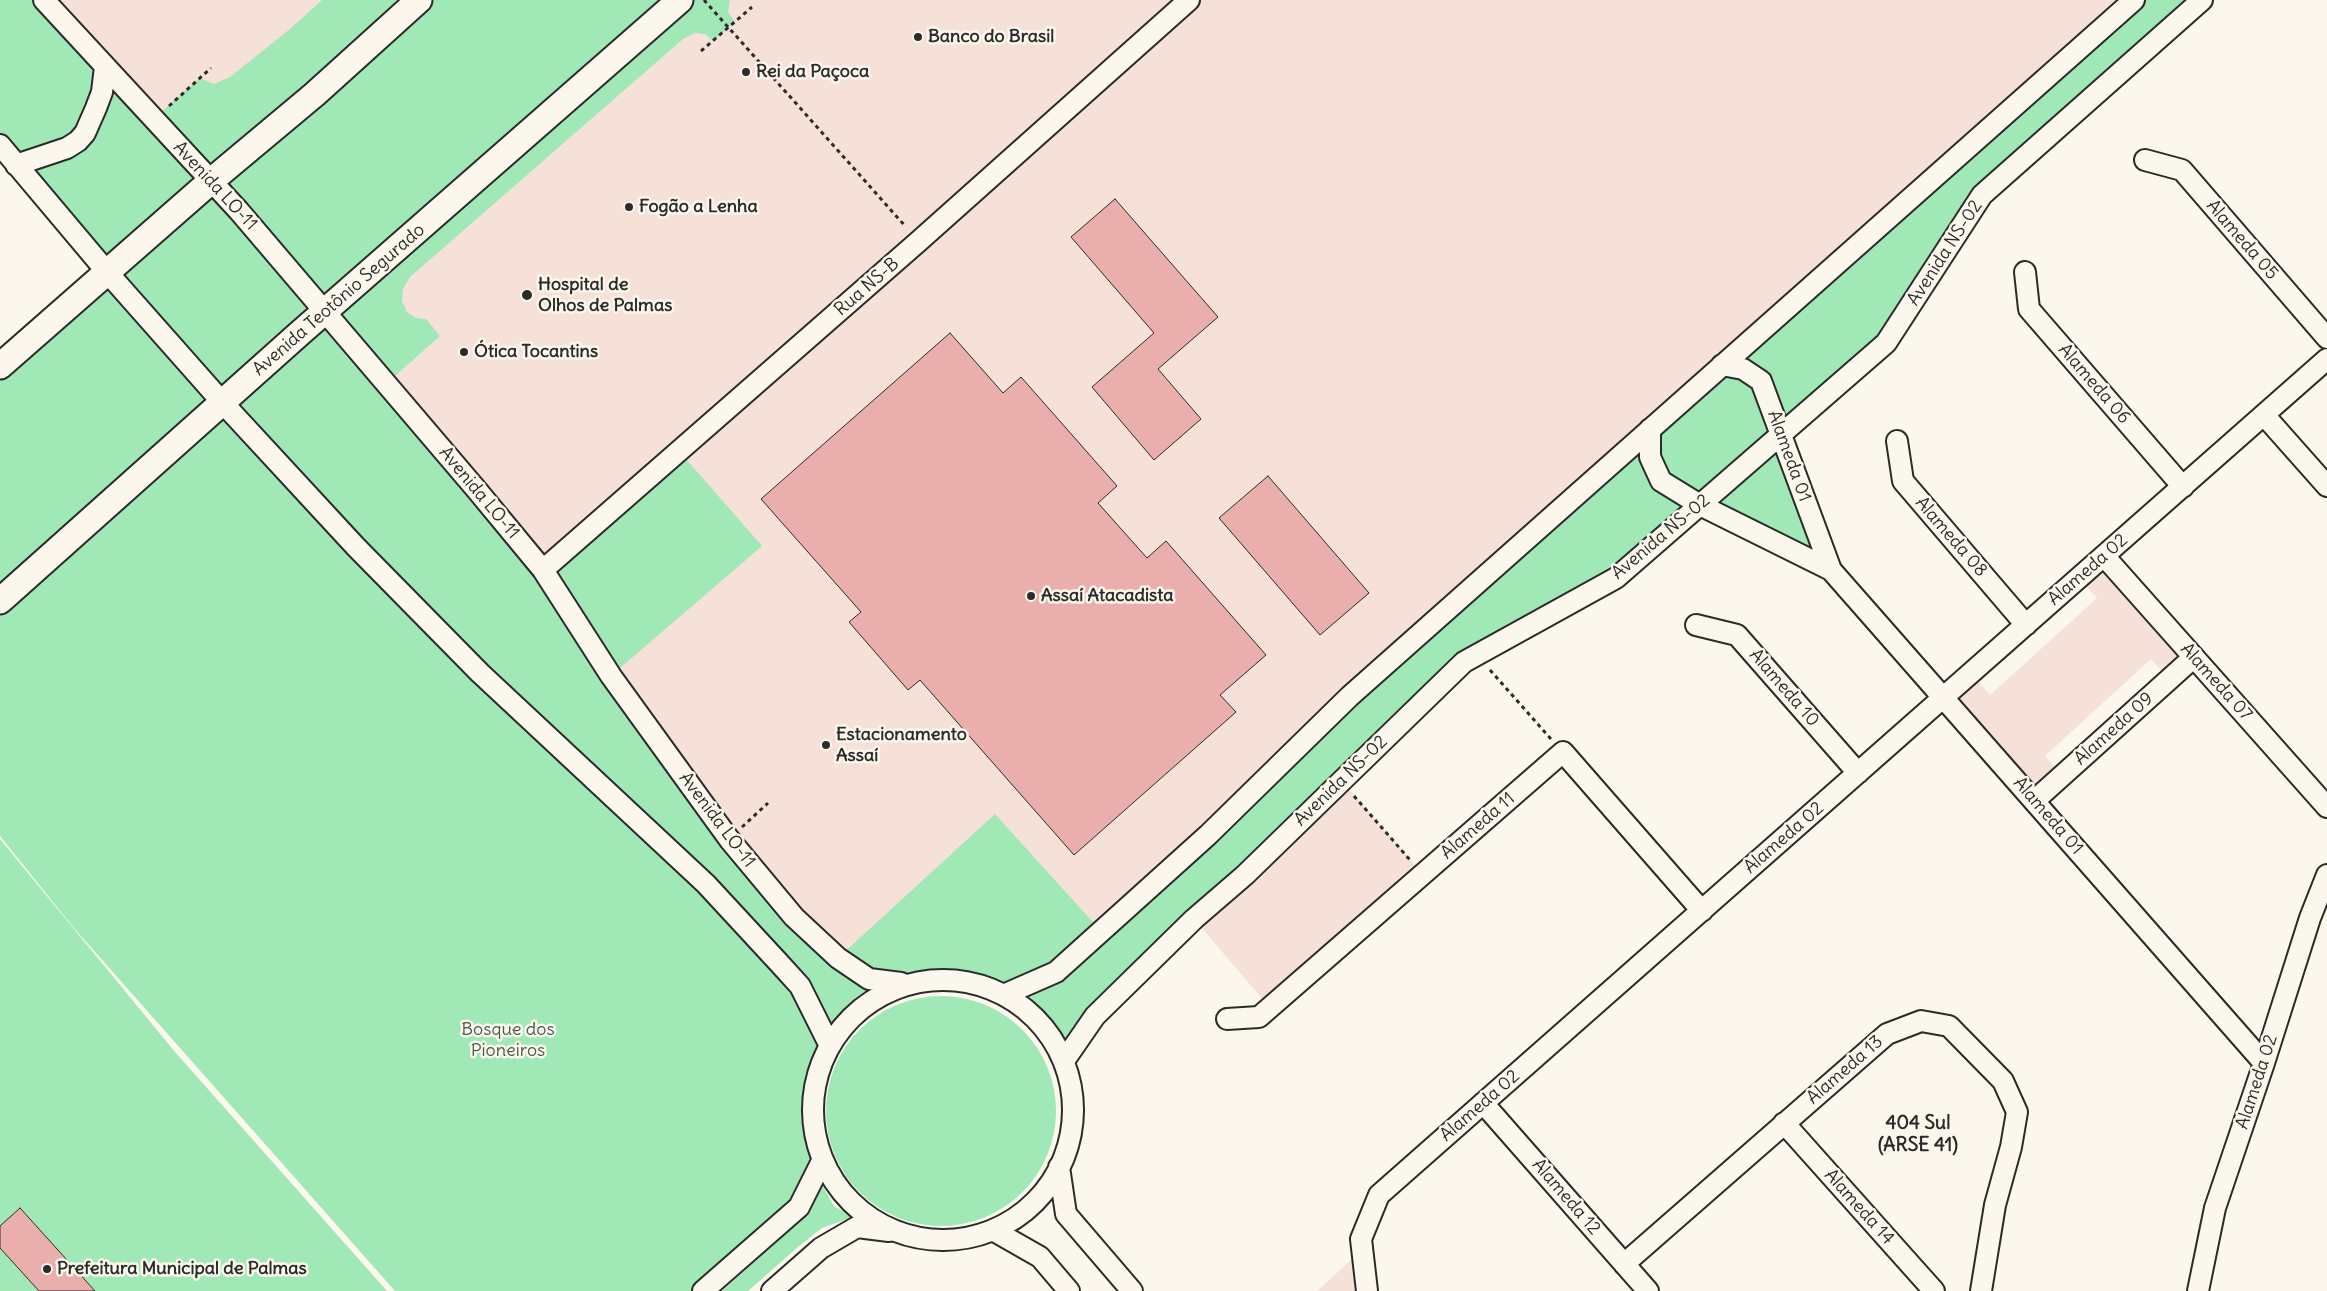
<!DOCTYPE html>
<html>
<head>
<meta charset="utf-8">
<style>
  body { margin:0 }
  canvas { display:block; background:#fbf7ec }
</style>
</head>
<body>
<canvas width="2327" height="1291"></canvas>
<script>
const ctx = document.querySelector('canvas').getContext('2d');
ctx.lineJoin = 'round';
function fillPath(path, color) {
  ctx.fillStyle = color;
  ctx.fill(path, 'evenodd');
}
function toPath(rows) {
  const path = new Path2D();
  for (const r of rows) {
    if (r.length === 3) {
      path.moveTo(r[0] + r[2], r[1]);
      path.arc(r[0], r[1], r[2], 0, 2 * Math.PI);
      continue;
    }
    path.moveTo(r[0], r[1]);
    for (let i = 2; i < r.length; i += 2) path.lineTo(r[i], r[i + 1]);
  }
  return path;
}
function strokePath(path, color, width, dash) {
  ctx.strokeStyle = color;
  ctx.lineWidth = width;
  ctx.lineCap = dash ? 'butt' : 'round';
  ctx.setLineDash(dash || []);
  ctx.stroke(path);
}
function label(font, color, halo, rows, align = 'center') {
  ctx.font = font + ' Delius,sans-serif';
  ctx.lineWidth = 5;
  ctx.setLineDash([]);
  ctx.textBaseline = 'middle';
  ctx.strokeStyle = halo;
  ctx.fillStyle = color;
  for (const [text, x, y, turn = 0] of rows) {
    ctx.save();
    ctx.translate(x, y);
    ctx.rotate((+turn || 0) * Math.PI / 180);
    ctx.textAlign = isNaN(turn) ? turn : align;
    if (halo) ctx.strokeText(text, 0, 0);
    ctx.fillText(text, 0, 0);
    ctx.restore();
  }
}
const built = toPath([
  [44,0,419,0,211,181],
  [680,0,2134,0,1208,835,1008,993,951,980,901,983,838,958,611,676,354,345,424,226],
  [2104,556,2194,657,2170,680,2151,659,2045,756,2062,776,2034,801,1943,698,1971,673,1990,695,2097,598,2079,578],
  [1336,774,1423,874,1270,1008,1194,919],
  [1362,1250,1367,1291,1317,1291]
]);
const green = toPath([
  [0,0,44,0,153,119,200,78,214,84,230,77,290,29,322,0,730,0,728,12,735,22,713,41,705,34,695,33,683,39,410,277,403,289,402,301,407,312,416,318,426,319,440,336,387,383,543,570,679,451,762,546,613,674,729,839,838,958,995,814,1100,930,2134,0,2202,0,1983,195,1886,343,1781,434,1831,570,1700,505,1616,578,1464,662,1066,1058,1015,998,1008,993,951,980,901,983,857,1014,829,1044,815,1090,821,1163,799,1207,705,1291,395,1291,73,927,0,836,0,366,107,272,0,145],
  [0,839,175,1052,387,1291,0,1291],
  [941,1111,115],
  [819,1180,834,1206,853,1217,822,1228,798,1247,748,1291,722,1291,788,1232,808,1209]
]);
const building = toPath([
  [1115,199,1218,317,1158,369,1201,419,1154,460,1092,387,1154,333,1071,237,1115,199],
  [950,333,1003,393,1021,377,1117,486,1098,503,1147,558,1166,541,1266,655,1220,695,1236,712,1074,855,920,680,908,690,849,622,861,612,761,499,950,333],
  [1268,476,1369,593,1320,635,1219,518,1268,476],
  [20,1208,95,1291,39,1291,0,1248,0,1226,20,1208]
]);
const path = toPath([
  [704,0,906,227],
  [701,51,752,7],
  [169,106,211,68],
  [1490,670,1551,739],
  [1354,796,1411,861],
  [742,827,768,803]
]);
const minor = toPath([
  [44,0,239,211,476,489,543,570,611,676,729,839,794,917,838,958,869,979,901,983],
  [0,145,107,272,222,402,356,547,480,673,706,884,780,964,800,986,829,1044],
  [2145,160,2182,170,2327,338],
  [16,165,67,148,78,141,85,133,96,108,102,92,105,67],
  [2025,272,2029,309,2183,487],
  [1722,365,1743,369,1761,381,1831,570,2264,1063],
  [2264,415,2327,486],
  [1650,429,1650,457,1661,481,1700,505,1831,570],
  [1897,441,1903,481,2026,625],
  [2104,556,2327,807],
  [543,570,919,241,1189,0],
  [1696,625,1737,635,1858,773],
  [2034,801,2194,657],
  [943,1110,130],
  [1008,993,1056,972,1208,835,1350,696,2134,0],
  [1227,1019,1259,1017,1563,752,1702,911],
  [1066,1058,1095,1016,1194,919,1245,875,1464,662,1616,578,1886,343,1982,195,2202,0],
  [1483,1103,1648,1291],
  [1784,1123,1934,1291],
  [1059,1167,1066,1214,1132,1291],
  [998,1233,1040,1257,1069,1291],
  [1624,1264,1887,1034,1921,1021,1949,1026,2003,1081,2017,1112,2011,1147,1995,1205,1981,1291],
  [703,1291,799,1207,821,1163],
  [772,1291,821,1248,857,1227,889,1231],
  [1367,1291,1361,1239,1379,1195,2327,359],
  [2198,1291,2215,1208,2264,1063,2310,918,2327,875]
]);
const major = toPath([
  [0,366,211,181,315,94,419,0],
  [0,601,300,333,680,0]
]);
const markers = [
  [918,37,5,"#2b2b2b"],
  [746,72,5,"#2b2b2b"],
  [629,207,5,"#2b2b2b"],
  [527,295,6,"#2b2b2b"],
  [464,352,5,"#2b2b2b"],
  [1031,596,5,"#2b2b2b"],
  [826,745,5,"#2b2b2b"],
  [47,1269,5,"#2b2b2b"]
];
const poiNames = [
  ["Banco do Brasil",928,37],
  ["Rei da Paçoca",756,72],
  ["Fogão a Lenha",639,207],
  ["Hospital de",538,285],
  ["Olhos de Palmas",538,306],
  ["Ótica Tocantins",474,352],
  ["Assaí Atacadista",1041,596],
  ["Estacionamento",836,735],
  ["Assaí",836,756],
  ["Prefeitura Municipal de Palmas",57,1269]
];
const streetNames = [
  ["Avenida LO-11",215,186,47],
  ["Alameda 05",2242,240,49],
  ["Avenida NS-02",1945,253,-57],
  ["Rua NS-B",867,287,-41],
  ["Avenida Teotônio Segurado",339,300,-41],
  ["Alameda 06",2094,384,49],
  ["Alameda 01",1789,456,70],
  ["Avenida LO-11",479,493,50],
  ["Avenida NS-02",1661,537,-40],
  ["Alameda 08",1951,537,49],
  ["Alameda 02",2088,570,-41],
  ["Alameda 07",2216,682,48],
  ["Alameda 10",1784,688,49],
  ["Alameda 09",2114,729,-42],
  ["Avenida NS-02",1341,781,-44],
  ["Alameda 01",2048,816,49],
  ["Avenida LO-11",717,820,53],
  ["Alameda 11",1478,826,-41],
  ["Alameda 02",1784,838,-41],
  ["Alameda 13",1845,1070,-41],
  ["Alameda 02",2257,1082,-72],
  ["Alameda 02",1480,1106,-41],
  ["Alameda 12",1566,1197,49],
  ["Alameda 14",1859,1207,48]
];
const parkNames = [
  ["Bosque dos",508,1030],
  ["Pioneiros",508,1051]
];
const neighbourhoodNames = [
  ["404 Sul",1918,1124],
  ["(ARSE 41)",1918,1146]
];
fillPath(built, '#f6e1d9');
fillPath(green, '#a0e8b6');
fillPath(building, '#eaafac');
strokePath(building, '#2b2b2b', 1);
strokePath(minor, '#2b2b2b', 24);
strokePath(major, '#2b2b2b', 29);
strokePath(path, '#2b2b2b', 3, [4, 4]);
strokePath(minor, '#fbf7ec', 20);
strokePath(major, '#fbf7ec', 25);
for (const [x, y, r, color] of markers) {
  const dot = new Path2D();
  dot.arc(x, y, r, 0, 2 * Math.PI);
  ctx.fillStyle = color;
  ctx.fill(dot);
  strokePath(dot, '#fbf7ec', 2);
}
label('bold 18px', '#2b2b2b', '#fbf7ec', poiNames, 'left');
label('18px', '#2b2b2b', '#fbf7ec', streetNames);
label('18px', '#485a4e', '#fbf7ec', parkNames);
label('bold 19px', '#2b2b2b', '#fbf7ec', neighbourhoodNames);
</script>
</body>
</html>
